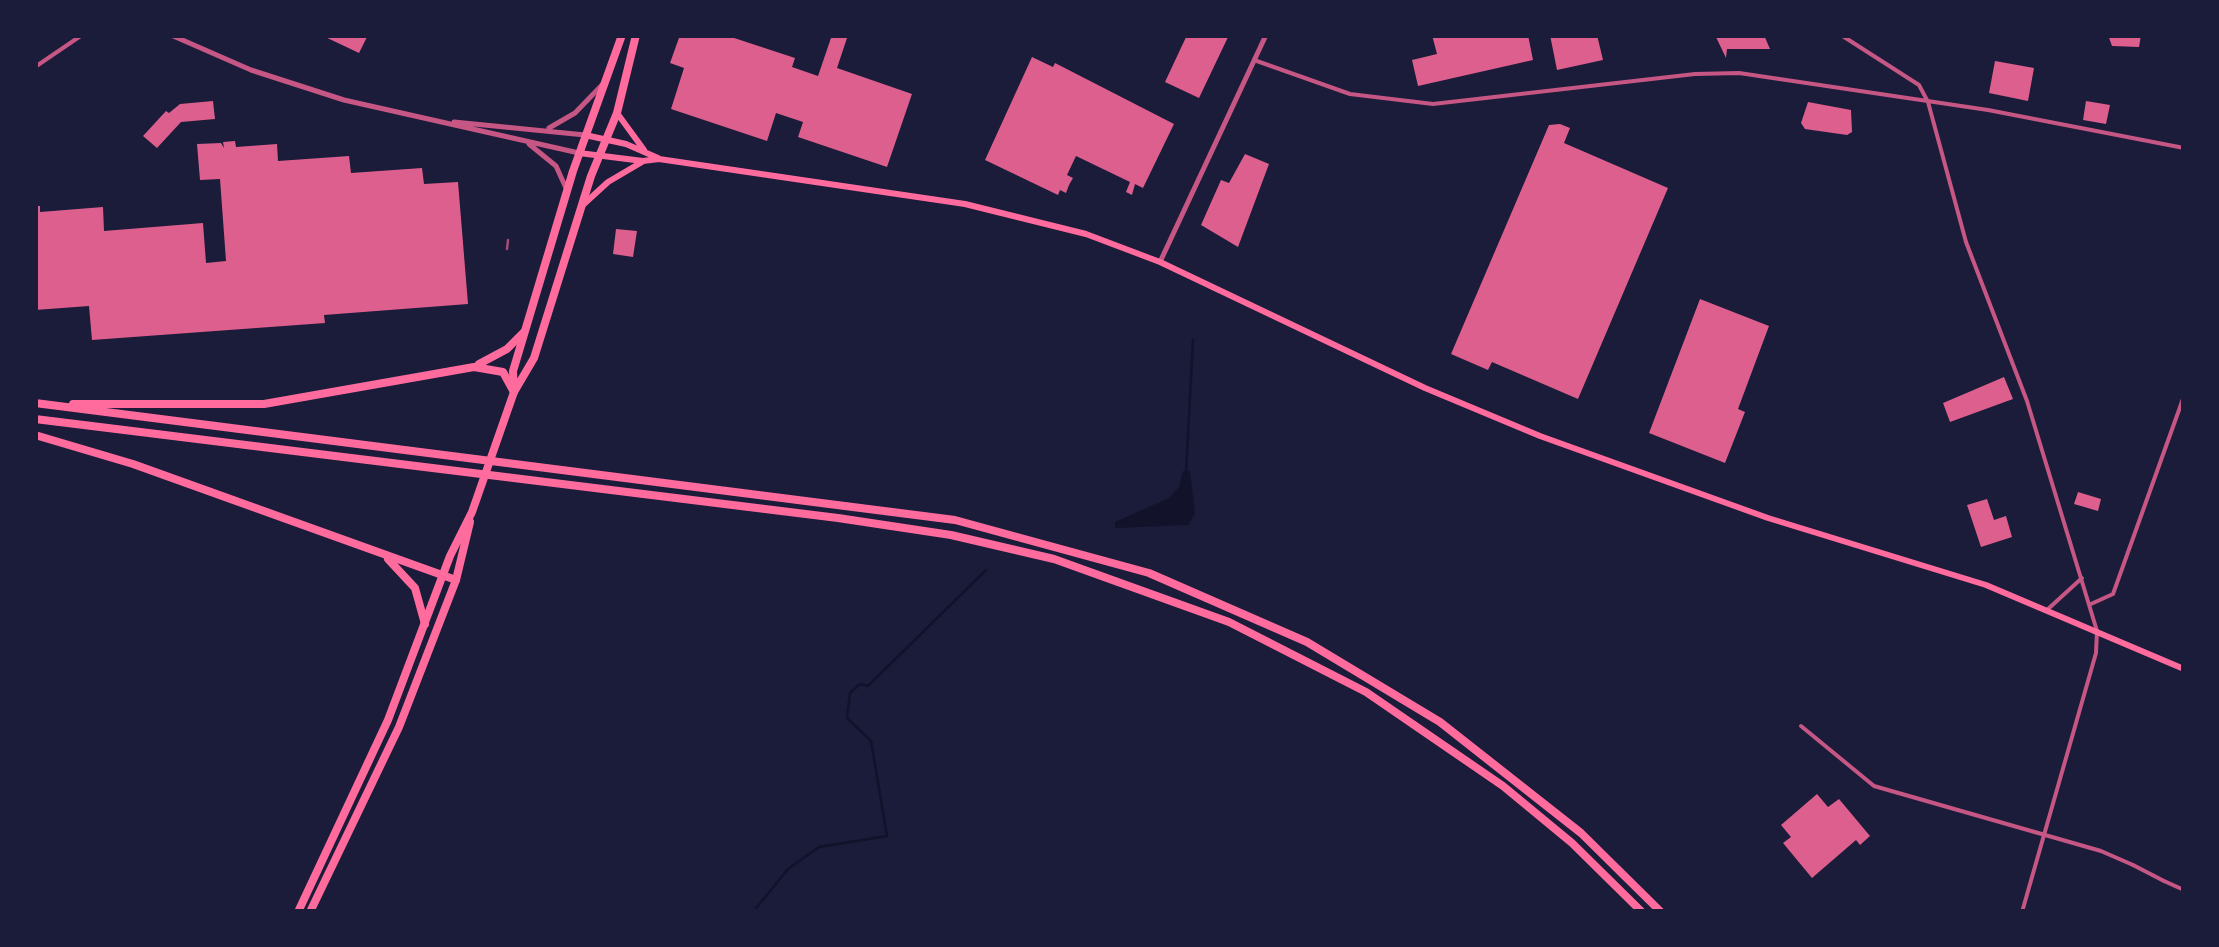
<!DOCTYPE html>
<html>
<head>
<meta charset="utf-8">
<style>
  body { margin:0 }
  #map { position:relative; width:2219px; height:947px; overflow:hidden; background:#1b1b3a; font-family:Roboto,sans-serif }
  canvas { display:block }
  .frame { position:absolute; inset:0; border:38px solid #1b1b3a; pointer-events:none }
</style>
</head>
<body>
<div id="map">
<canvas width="2219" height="947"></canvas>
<div class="frame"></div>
</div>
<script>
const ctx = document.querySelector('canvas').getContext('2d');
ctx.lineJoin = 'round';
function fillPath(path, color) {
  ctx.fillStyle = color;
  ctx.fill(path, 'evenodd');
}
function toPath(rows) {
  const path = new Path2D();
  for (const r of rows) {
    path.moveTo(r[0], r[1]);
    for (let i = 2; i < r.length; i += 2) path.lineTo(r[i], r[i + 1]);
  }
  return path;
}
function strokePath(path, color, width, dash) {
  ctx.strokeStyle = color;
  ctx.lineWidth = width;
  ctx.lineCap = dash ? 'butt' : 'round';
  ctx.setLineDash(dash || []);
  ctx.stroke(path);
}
const water = toPath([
  [1183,471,1190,471,1195,514,1188,525,1115,528,1115,522,1169,498,1179,487]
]);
const stream = toPath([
  [1186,473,1193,340],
  [753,912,788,869,819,847,887,836,871,741,847,718,850,693,860,684,868,686,986,570]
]);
const building = toPath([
  [321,35,368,35,359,53],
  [680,35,725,35,795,58,792,67,818,76,832,35,848,35,837,68,912,94,887,167,798,137,803,122,776,113,767,141,671,109,684,68,670,63],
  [1187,35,1229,35,1199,98,1165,82],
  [1432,35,1528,35,1533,60,1418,86,1412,60,1437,54],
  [1550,35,1597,35,1603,60,1557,70],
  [1715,35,1764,35,1770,49,1727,49,1726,58],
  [2108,35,2141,35,2139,47,2112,46],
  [1032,57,1053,67,1055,63,1174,124,1143,188,1135,184,1132,195,1126,192,1130,182,1076,156,1067,175,1073,178,1069,185,1066,193,1060,190,1058,195,985,160],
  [1995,61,2034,68,2028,101,1989,93],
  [213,101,215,119,181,122,157,148,143,136,166,111,169,113,180,104],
  [2086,101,2110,105,2106,124,2083,120],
  [1808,102,1851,110,1852,132,1847,135,1805,129,1801,123],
  [1560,124,1570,128,1564,143,1668,188,1578,399,1492,362,1488,370,1451,354,1549,125],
  [235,141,236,147,277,144,278,161,349,156,351,173,422,168,424,184,458,182,468,304,324,315,325,323,92,340,89,306,35,310,35,206,40,206,40,212,103,207,104,231,203,223,206,263,226,261,220,179,200,180,197,144,221,143,224,148,223,142],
  [1245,154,1269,164,1238,247,1201,225,1221,180,1229,183],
  [616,229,637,231,633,257,613,254],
  [1700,299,1769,326,1738,409,1745,412,1725,463,1649,433],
  [2004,377,2013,399,1950,422,1943,403],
  [2078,492,2101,499,2098,511,2074,504],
  [1987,499,1994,520,2006,516,2012,537,1981,547,1967,505],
  [1817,794,1828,807,1839,799,1870,836,1860,845,1856,840,1812,878,1783,843,1791,837,1781,825]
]);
const pedestrian = toPath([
  [2133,865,2164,881]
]);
const minor = toPath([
  [1841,35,1919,85,1928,102,1966,242,2027,401,2097,631,2096,653,2022,912],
  [1254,60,1350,94,1433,104,1695,74,1739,73,1988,110,2184,148],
  [35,67,82,35],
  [2091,604,2113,594,2184,396],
  [2048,609,2082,578],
  [1801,726,1874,786,2101,851,2133,865],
  [2164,881,2184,890]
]);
const tertiary = toPath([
  [171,35,251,70,344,100,579,153],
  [454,122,585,135],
  [549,128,575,113,602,85],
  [529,144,556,166,566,188],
  [1160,262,1266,35]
]);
const secondary = toPath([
  [617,113,644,150],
  [585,135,626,144,658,158],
  [579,153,643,161,659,159,965,204,1086,234,1160,262,1425,388,1540,436,1768,518,1986,585,2184,669],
  [584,204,608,182,642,162]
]);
const primary = toPath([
  [514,392,513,371,573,171,622,35],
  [298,912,388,720,450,556,472,512,514,392,534,358,591,176,617,113,636,35],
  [310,912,399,727,456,580,470,522]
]);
const motorway = toPath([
  [479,364,507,349,524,332],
  [35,403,955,520,1149,573,1307,642,1440,722,1581,833,1661,912],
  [73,404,264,404,474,367,503,372,514,392],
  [35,419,838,518,951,535,1054,559,1229,622,1366,692,1503,786,1572,843,1642,912],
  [35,435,133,464,456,580],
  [388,559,415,588,425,624]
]);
const rail = toPath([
  [507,249,508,240]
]);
fillPath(water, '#12122b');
strokePath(stream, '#12122b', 2.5);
fillPath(building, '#dd5f8e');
strokePath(pedestrian, '#c65784', 4);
strokePath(minor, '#c65784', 4);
strokePath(tertiary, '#c65784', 5);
strokePath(secondary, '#ff6b9d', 6);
strokePath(primary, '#ff6b9d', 8);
strokePath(motorway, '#ff6b9d', 8);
strokePath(rail, '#a44b75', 2.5);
</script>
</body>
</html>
